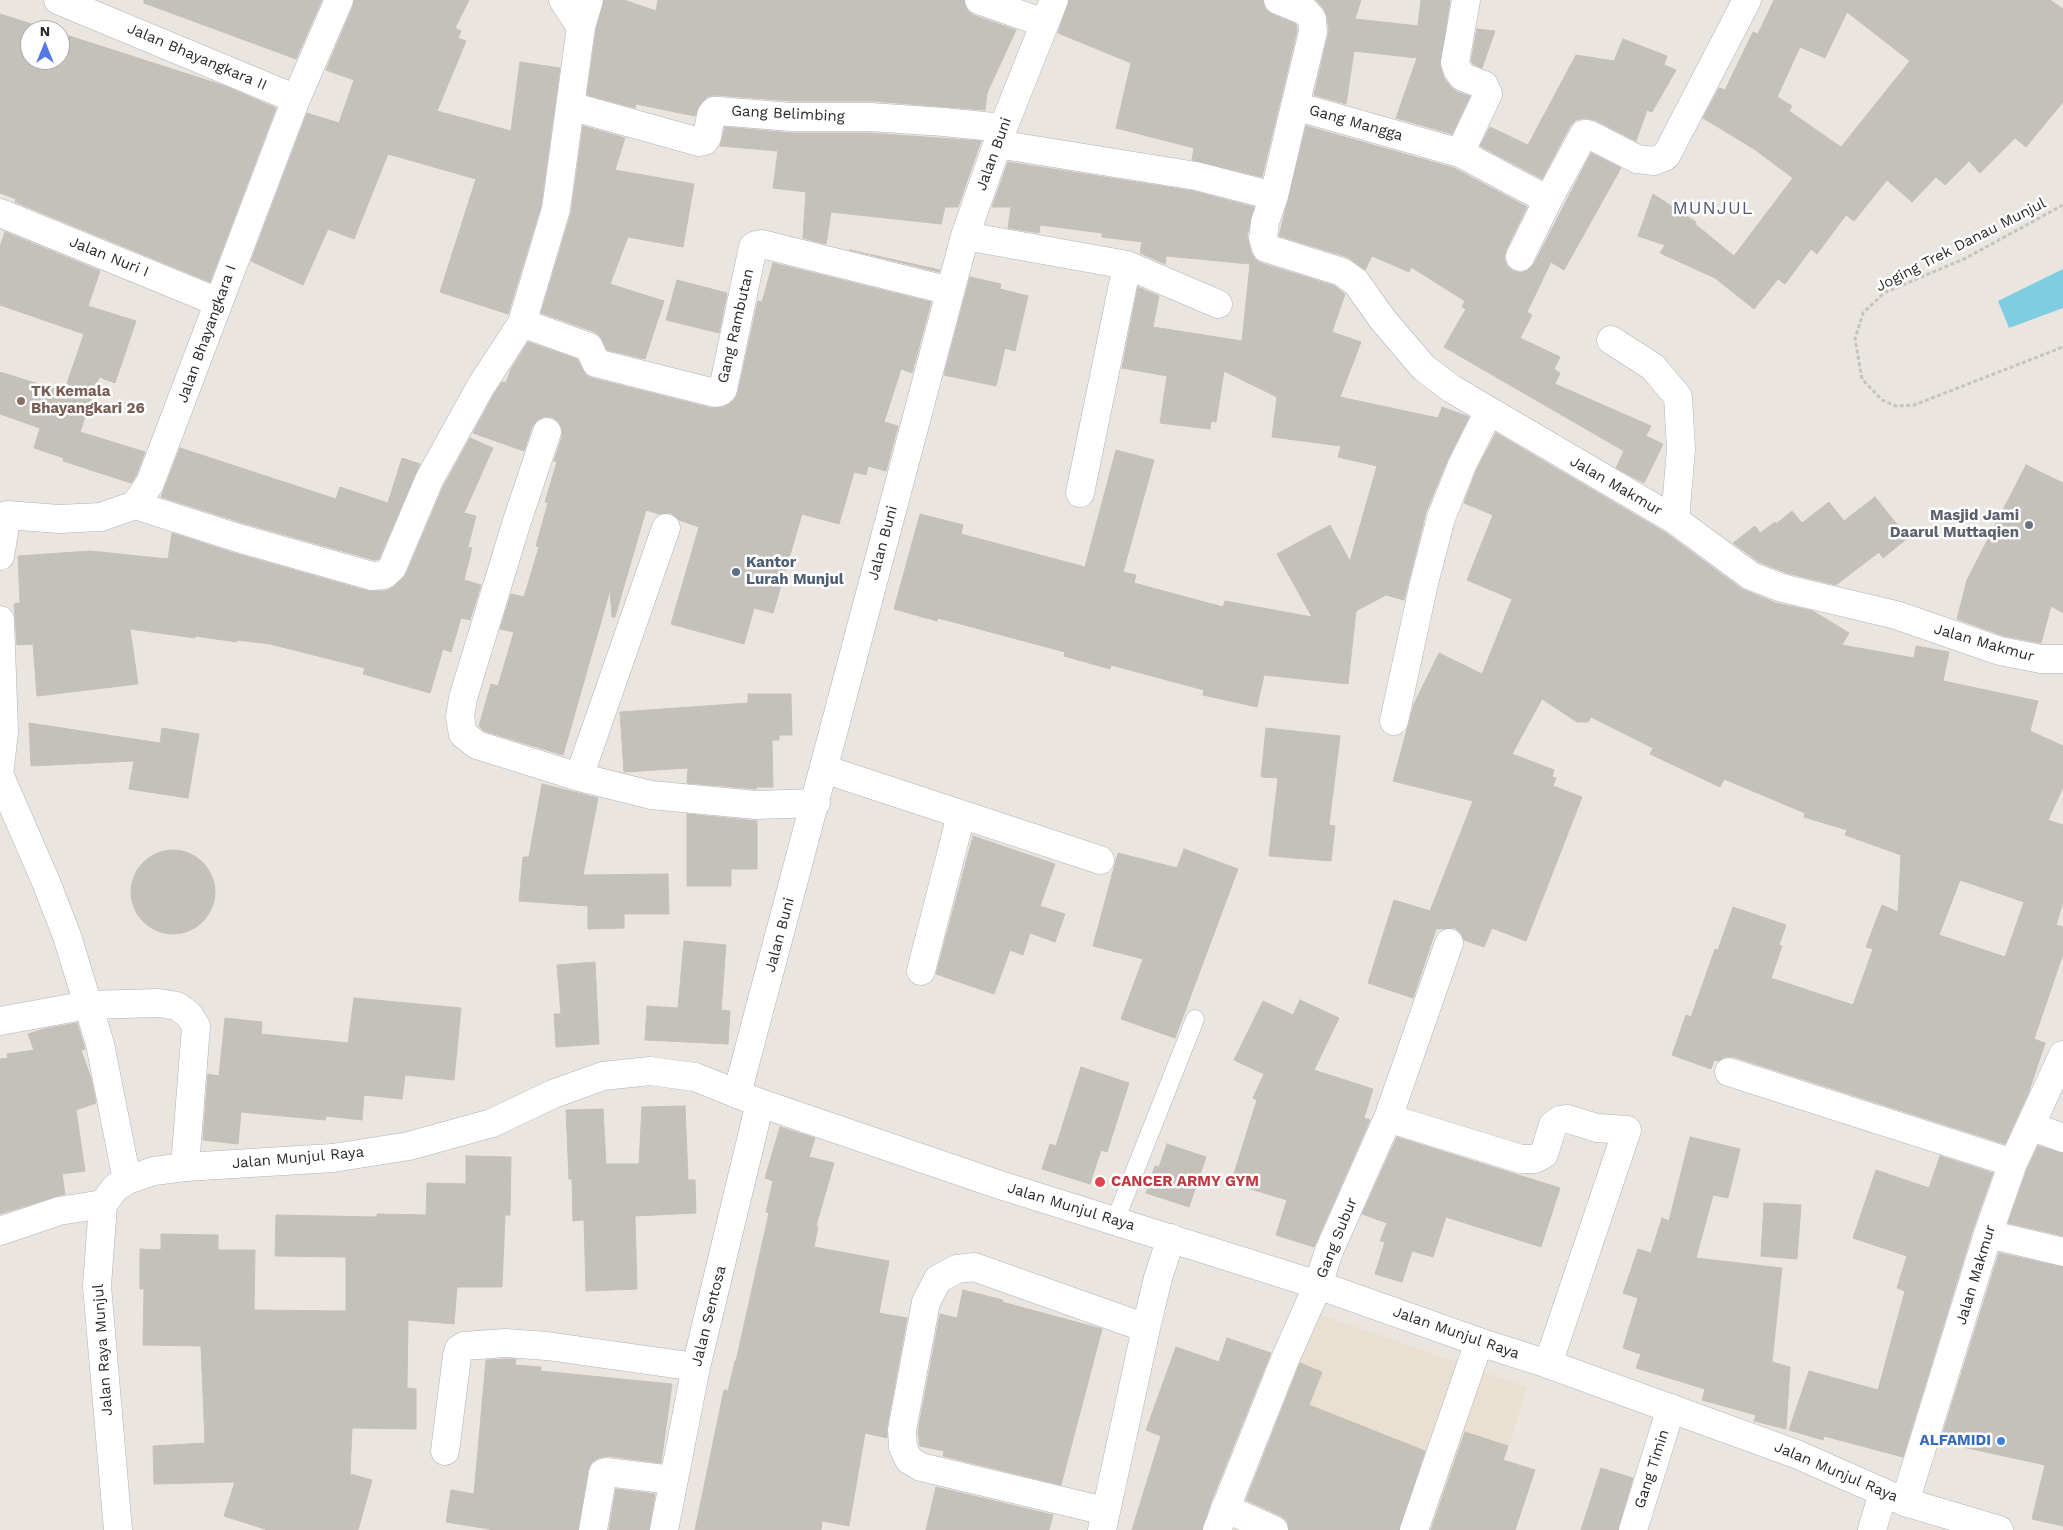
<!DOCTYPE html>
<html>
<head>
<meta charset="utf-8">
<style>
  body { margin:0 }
  #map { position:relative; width:2063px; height:1530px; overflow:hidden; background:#ebe5df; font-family:"Work Sans",sans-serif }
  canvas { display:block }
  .north { position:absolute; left:20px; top:20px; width:50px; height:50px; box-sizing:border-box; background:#fff; border:1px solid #aaa; border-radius:50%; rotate:0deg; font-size:14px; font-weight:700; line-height:20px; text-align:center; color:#2b2b2b }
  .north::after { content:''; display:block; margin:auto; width:18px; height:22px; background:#5479e3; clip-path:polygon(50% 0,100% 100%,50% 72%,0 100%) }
</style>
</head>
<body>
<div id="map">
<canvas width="2063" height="1530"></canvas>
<div class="north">N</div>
</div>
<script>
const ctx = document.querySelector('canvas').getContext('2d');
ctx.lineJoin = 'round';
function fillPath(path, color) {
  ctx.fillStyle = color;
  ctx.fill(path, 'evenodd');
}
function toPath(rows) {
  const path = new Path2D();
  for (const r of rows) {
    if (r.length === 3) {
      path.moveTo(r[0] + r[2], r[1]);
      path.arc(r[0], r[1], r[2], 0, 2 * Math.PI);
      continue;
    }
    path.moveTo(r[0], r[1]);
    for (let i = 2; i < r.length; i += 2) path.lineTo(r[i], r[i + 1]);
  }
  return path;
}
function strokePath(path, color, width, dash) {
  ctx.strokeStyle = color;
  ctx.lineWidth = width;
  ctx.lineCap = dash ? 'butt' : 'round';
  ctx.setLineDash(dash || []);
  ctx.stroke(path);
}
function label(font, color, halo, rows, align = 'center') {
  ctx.font = font + ' "Work Sans",sans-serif';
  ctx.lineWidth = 5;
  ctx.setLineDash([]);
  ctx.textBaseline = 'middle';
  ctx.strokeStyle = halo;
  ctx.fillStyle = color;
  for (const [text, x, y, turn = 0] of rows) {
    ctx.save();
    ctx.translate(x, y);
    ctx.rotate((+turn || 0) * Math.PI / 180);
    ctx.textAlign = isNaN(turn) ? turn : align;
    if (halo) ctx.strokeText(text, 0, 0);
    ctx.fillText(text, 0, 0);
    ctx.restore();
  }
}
const education = toPath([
  [1308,1310,1527,1387,1483,1530,1411,1530,1415,1516,1308,1473,1248,1453]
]);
const water = toPath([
  [2063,269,2063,308,2009,328,1998,301]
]);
const building = toPath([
  [144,0,322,0,296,59,144,3,144,0],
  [354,0,469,0,455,28,461,31,458,38,466,41,437,111,511,131,520,62,560,68,541,206,508,314,440,292,476,179,388,154,354,239,328,229,303,285,251,261,307,113,339,123,354,80,326,70,353,6,354,0],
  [604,0,624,0,656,11,658,0,964,0,967,10,973,15,1016,30,987,93,985,110,871,101,792,101,714,95,707,97,702,102,695,116,636,104,635,108,587,95,596,30,604,0],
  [1069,0,1263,0,1265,9,1272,14,1296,24,1297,31,1262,177,1192,160,1194,148,1116,128,1131,63,1058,33,1069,0],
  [1316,0,1361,0,1355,19,1418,26,1421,0,1450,0,1440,66,1444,78,1450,86,1457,92,1470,96,1452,134,1396,118,1417,58,1354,51,1346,104,1314,95,1329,31,1327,17,1324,9,1316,0],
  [1774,0,2050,0,2063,9,2063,102,2026,147,2015,138,1980,173,1969,161,1945,185,1936,177,1912,202,1887,180,1854,221,1846,215,1817,254,1811,249,1785,284,1778,279,1754,309,1715,278,1660,253,1665,245,1638,236,1653,194,1696,222,1695,224,1734,256,1793,178,1754,149,1703,118,1719,88,1725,90,1753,32,1758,34,1774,0],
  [1847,12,1910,61,1841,147,1789,111,1792,106,1777,97,1800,47,1825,58,1847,12],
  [0,14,51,30,30,30,30,60,60,60,60,33,225,86,276,108,210,282,15,202,16,199,0,193,0,14],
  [1477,29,1495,31,1482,68,1473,64,1471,61,1477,29],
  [1623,39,1667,56,1664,65,1676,70,1652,112,1647,110,1636,141,1595,120,1584,118,1576,120,1570,126,1542,179,1480,146,1490,127,1528,145,1576,55,1614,61,1623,39],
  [583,126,625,138,615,170,694,184,683,247,628,237,610,284,664,301,645,359,607,350,600,336,595,332,541,313,571,213,583,126],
  [1306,126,1454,168,1527,207,1506,250,1504,258,1507,266,1513,271,1521,273,1528,270,1534,264,1591,153,1621,168,1564,270,1551,262,1527,312,1532,315,1520,338,1560,357,1554,369,1560,373,1555,384,1651,426,1646,436,1663,444,1644,483,1616,468,1624,451,1444,347,1466,309,1462,307,1465,301,1411,267,1409,272,1372,256,1365,270,1347,257,1279,236,1306,126],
  [725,127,791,133,869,133,981,141,958,207,945,207,941,224,831,212,826,244,803,238,806,192,773,188,778,151,720,146,725,127],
  [1008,162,1193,191,1254,207,1247,236,1251,252,1255,259,1261,263,1335,286,1345,294,1332,332,1361,342,1340,397,1438,418,1442,407,1469,417,1448,459,1426,512,1404,600,1386,595,1356,611,1348,684,1264,675,1257,707,1203,695,1204,690,1111,665,1110,669,1064,656,1065,652,938,618,937,621,894,609,920,514,963,525,961,534,1085,567,1116,450,1154,460,1123,572,1136,575,1134,583,1223,607,1225,601,1312,617,1277,554,1330,525,1350,561,1377,466,1338,457,1341,446,1272,437,1277,397,1224,371,1216,422,1211,421,1210,429,1160,423,1167,376,1122,368,1138,287,1159,296,1153,327,1242,341,1250,264,1166,256,1165,264,1140,253,1142,242,1102,237,1102,233,1040,225,1039,233,1008,228,1011,207,992,207,1008,162],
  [5,232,100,271,88,306,136,321,115,383,99,377,80,432,145,452,136,476,131,483,63,461,64,458,34,448,40,428,0,414,0,372,64,392,84,334,0,305,0,247,5,232],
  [850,250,940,270,939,272,850,250],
  [773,263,931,302,912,373,901,369,884,422,898,426,886,471,868,466,866,475,854,472,839,524,802,514,773,613,754,608,744,644,671,624,699,527,679,520,671,513,659,514,646,510,615,617,612,617,610,590,563,755,484,731,479,726,491,684,498,686,514,632,500,629,511,594,524,597,539,547,536,546,548,503,545,502,557,462,554,461,562,437,562,429,559,422,552,417,544,417,537,420,532,427,524,451,473,433,494,394,502,382,506,383,511,369,528,342,577,359,586,375,592,378,711,408,724,407,734,400,738,392,758,301,762,302,773,263],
  [970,277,1001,284,1000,289,1028,296,1015,351,1005,348,996,386,944,375,970,277],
  [677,280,727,293,719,333,666,320,677,280],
  [1496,433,1666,533,1742,589,1776,603,1813,611,1849,633,1842,645,1914,658,1916,646,1949,652,1943,681,2038,701,2030,731,2063,746,2063,787,2048,820,2063,825,2063,902,2056,925,2063,927,2063,954,2034,1039,2045,1043,2028,1094,2005,1144,1734,1057,1725,1057,1718,1061,1714,1060,1711,1069,1672,1055,1686,1015,1691,1017,1715,949,1718,950,1733,907,1786,925,1779,945,1782,946,1771,978,1853,1005,1873,949,1866,947,1882,905,1898,912,1901,855,1845,835,1847,830,1804,817,1805,813,1724,779,1720,787,1650,754,1653,748,1591,717,1588,722,1577,722,1542,699,1512,754,1554,770,1552,777,1556,778,1553,786,1582,797,1526,941,1492,928,1484,947,1464,940,1461,933,1455,928,1436,929,1413,998,1368,983,1394,900,1430,911,1473,801,1393,781,1414,704,1439,653,1482,674,1512,599,1467,580,1493,515,1464,503,1476,471,1496,433],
  [1960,880,2024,902,2005,957,1939,935,1960,880],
  [470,438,493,448,464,513,476,516,468,547,472,548,464,580,481,585,470,620,461,618,451,652,443,649,430,693,363,674,365,668,270,644,237,640,237,642,195,636,195,638,130,629,138,684,37,696,33,644,17,645,14,604,20,603,18,556,90,551,168,559,172,533,234,553,368,591,385,591,394,587,406,574,443,487,470,438],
  [180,448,336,499,340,487,388,503,402,458,420,464,379,559,374,560,243,523,161,497,180,448],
  [2026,465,2063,483,2063,613,2051,606,2041,643,2004,636,1957,619,1967,580,2026,465],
  [1875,497,1908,538,1883,558,1879,552,1836,585,1787,573,1759,562,1733,543,1755,526,1760,533,1775,522,1776,524,1792,511,1802,523,1829,502,1844,521,1875,497],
  [748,694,791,694,792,735,779,735,779,740,772,740,773,787,757,787,756,789,687,783,688,768,624,772,620,712,748,703,748,694],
  [29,723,160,743,162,728,199,734,188,798,129,789,134,761,31,766,29,723],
  [1266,728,1340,736,1329,825,1335,826,1331,861,1269,856,1278,778,1261,777,1266,728],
  [542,784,598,798,583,875,668,874,669,914,624,914,624,928,588,929,588,906,519,901,523,857,529,857,542,784],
  [687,814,757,821,757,869,731,869,731,886,687,886,687,814],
  [973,836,1055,864,1040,906,1065,914,1055,942,1030,933,1023,955,1010,950,994,994,936,974,973,836],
  [1184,849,1238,869,1175,1038,1121,1019,1143,959,1093,946,1118,853,1177,868,1184,849],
  [173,892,42],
  [684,941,726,945,721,1010,730,1011,728,1044,645,1040,647,1006,678,1008,684,941],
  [595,962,599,1044,556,1047,554,1014,561,1014,557,965,595,962],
  [354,998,461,1008,454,1080,405,1075,402,1099,364,1095,362,1120,326,1116,325,1120,241,1112,238,1144,203,1140,208,1074,219,1076,225,1018,262,1022,261,1034,348,1043,354,998],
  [1300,1000,1339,1018,1314,1070,1373,1089,1364,1118,1370,1120,1314,1247,1276,1235,1287,1200,1231,1183,1257,1100,1253,1098,1264,1074,1234,1060,1263,1001,1293,1015,1300,1000],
  [77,1023,85,1049,81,1050,91,1078,96,1103,76,1110,85,1171,62,1174,65,1194,0,1214,0,1059,8,1058,7,1054,34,1050,28,1034,44,1029,77,1023],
  [1081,1067,1129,1083,1107,1152,1101,1150,1090,1184,1042,1169,1050,1144,1056,1146,1081,1067],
  [685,1106,688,1180,695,1180,696,1213,635,1216,637,1289,586,1291,584,1220,573,1221,572,1179,569,1179,566,1110,603,1109,606,1164,639,1164,642,1107,685,1106],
  [780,1127,815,1138,809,1157,834,1163,816,1226,818,1227,814,1247,889,1261,879,1313,907,1318,887,1427,887,1438,865,1433,849,1526,822,1521,821,1530,695,1530,724,1390,728,1391,735,1361,736,1361,769,1213,766,1212,773,1181,765,1178,780,1127],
  [1397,1137,1560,1188,1541,1247,1446,1217,1433,1257,1412,1251,1402,1282,1375,1274,1385,1242,1380,1241,1387,1223,1362,1214,1397,1137],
  [1690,1137,1740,1149,1728,1198,1713,1195,1696,1258,1782,1268,1772,1362,1790,1367,1786,1429,1754,1421,1756,1415,1702,1400,1705,1389,1636,1368,1641,1354,1623,1348,1638,1298,1623,1293,1638,1249,1651,1253,1662,1218,1669,1221,1690,1137],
  [1167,1144,1206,1157,1189,1207,1146,1193,1155,1166,1159,1167,1167,1144],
  [2038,1146,2063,1153,2063,1236,2008,1223,2027,1169,2038,1146],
  [466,1156,511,1157,510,1215,505,1215,502,1287,457,1287,454,1324,408,1320,407,1388,416,1389,416,1429,352,1428,350,1474,372,1480,358,1530,268,1530,224,1516,235,1482,154,1484,153,1446,205,1443,201,1346,143,1345,144,1289,140,1289,140,1249,161,1250,161,1234,218,1235,218,1250,255,1250,254,1310,346,1311,346,1257,275,1256,276,1215,377,1217,377,1214,426,1215,427,1183,466,1184,466,1156],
  [1940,1156,1993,1173,1973,1229,1903,1457,1824,1436,1823,1440,1789,1430,1809,1371,1878,1390,1905,1291,1897,1288,1907,1256,1853,1238,1876,1170,1929,1188,1940,1156],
  [1764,1203,1801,1205,1797,1259,1761,1256,1764,1203],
  [1999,1253,2063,1267,2063,1526,2032,1519,2045,1465,1940,1442,1999,1253],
  [963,1290,1003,1300,1002,1302,1102,1329,1061,1485,943,1456,944,1451,920,1446,918,1431,940,1314,957,1318,963,1290],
  [1227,1338,1271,1353,1211,1502,1202,1530,1132,1530,1161,1436,1146,1430,1176,1347,1219,1362,1227,1338],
  [505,1359,516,1359,515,1365,541,1367,540,1371,672,1384,661,1463,608,1456,598,1458,592,1462,588,1470,578,1530,495,1530,446,1522,451,1490,474,1494,486,1360,505,1359],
  [1300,1363,1322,1372,1309,1405,1425,1451,1399,1530,1289,1530,1287,1521,1281,1516,1246,1500,1300,1363],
  [1465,1432,1508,1446,1503,1460,1535,1470,1515,1530,1431,1530,1465,1432],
  [1601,1468,1633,1478,1618,1530,1581,1530,1601,1468],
  [936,1487,1053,1515,1049,1530,926,1530,936,1487],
  [616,1489,655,1494,649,1530,609,1530,616,1489]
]);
const path = toPath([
  [2063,205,1966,258,1884,293,1863,313,1855,339,1862,379,1882,400,1896,406,1914,405,2063,347]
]);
const service = toPath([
  [1115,1221,1195,1019]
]);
const minor = toPath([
  [58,0,296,99],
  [563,0,581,27],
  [979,0,1044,23],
  [1278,0,1305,11,1312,19,1313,32,1295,106],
  [1466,0,1455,62,1457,69,1463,77,1484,85,1488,94,1460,153,1295,106,1274,196,1265,222,1263,238,1266,248,1342,272,1356,282,1383,320,1424,368,1452,389,1675,520,1751,576,1782,588,1896,615,2000,651,2041,659,2063,659],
  [570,106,699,142,704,141,707,137,711,115,714,111,718,111,791,117,870,117,944,122,1003,128],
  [997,144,1196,176,1274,196],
  [1460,153,1546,199,1549,198,1584,134,1588,134,1637,159,1654,161,1666,156,1747,0],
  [0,213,218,302],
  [965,236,1127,265,1218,304],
  [1520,257,1549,198],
  [522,323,589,347,596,363,715,393,720,392,723,389,753,247,756,245,762,244,950,291],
  [1611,340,1653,367,1678,397,1681,449,1675,520],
  [547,432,517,521,463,698,460,717,463,734,477,745,579,777,651,795,756,805,816,803],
  [1080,493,1127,265],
  [135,505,238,538,372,576,384,575,392,568,429,480,481,386,522,323,556,209,581,27,589,0],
  [0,556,7,515,59,519,101,517,135,505,150,483,296,99,339,0],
  [0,620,4,731,0,768],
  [1394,721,1424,583,1441,518,1462,465,1489,411],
  [824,769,1100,860],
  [0,776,46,882,67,936,100,1044,127,1180],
  [579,777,666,528],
  [921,971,961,815],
  [0,1021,88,1005,159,1003,177,1006,189,1015,196,1026,185,1167],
  [1729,1072,2013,1163],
  [737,1094,965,236,1003,128,1054,0],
  [1388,1118,1521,1159,1535,1159,1544,1154,1553,1125,1560,1120,1568,1119,1597,1128,1627,1130,1548,1364],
  [2030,1126,2063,1138],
  [0,1231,59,1211,103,1204],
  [1988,1234,2063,1252],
  [445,1451,457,1356,459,1349,464,1346,505,1343,547,1346,696,1367],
  [1905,1502,1988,1234,2013,1163,2063,1055],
  [1225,1508,1274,1530],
  [1105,1511,921,1467,909,1460,903,1447,902,1430,926,1302,938,1279,957,1269,974,1267,1146,1328],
  [593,1530,603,1473,606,1472,673,1480],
  [664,1530,696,1367,760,1103],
  [1102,1530,1146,1328,1158,1278,1171,1238],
  [1217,1530,1286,1357,1318,1285,1329,1251,1388,1118,1449,943],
  [1414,1530,1479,1342],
  [1633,1530,1671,1408],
  [1872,1530,1883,1493]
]);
const tertiary = toPath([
  [118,1530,97,1286,103,1204,115,1188,127,1180,154,1171,185,1167,333,1158,409,1146,492,1123,553,1094,603,1076,650,1071,695,1077,760,1103,1000,1185,1318,1285,1479,1342,1548,1364,1796,1454,1905,1502,1999,1530]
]);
const markers = [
  [21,401,5,"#8d6e63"],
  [2029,525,5,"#6b7280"],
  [736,572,5,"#5c6f8a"],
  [1100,1182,6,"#e0444e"],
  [2001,1441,5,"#3f7fe0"]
];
const streetNames = [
  ["Jalan Bhayangkara II",197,57,23],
  ["Gang Belimbing",788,114,3],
  ["Gang Mangga",1356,123,16],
  ["Jalan Buni",994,154,-70],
  ["Joging Trek Danau Munjul",1961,245,-27],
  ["Jalan Nuri I",109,257,22],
  ["Gang Rambutan",736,326,-77],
  ["Jalan Bhayangkara I",207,334,-70],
  ["Jalan Makmur",1616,486,30],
  ["Jalan Buni",883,543,-75],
  ["Jalan Makmur",1984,643,16],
  ["Jalan Buni",780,935,-75],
  ["Jalan Munjul Raya",298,1158,-5],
  ["Jalan Munjul Raya",1071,1207,17],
  ["Gang Subur",1337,1238,-68],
  ["Jalan Makmur",1976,1275,-73],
  ["Jalan Sentosa",709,1316,-76],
  ["Jalan Munjul Raya",1456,1333,19],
  ["Jalan Raya Munjul",103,1350,-94],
  ["Gang Timin",1652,1469,-72],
  ["Jalan Munjul Raya",1836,1472,23]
];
const educationNames = [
  ["TK Kemala",31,392],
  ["Bhayangkari 26",31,409]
];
const worshipNames = [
  ["Masjid Jami",2019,516],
  ["Daarul Muttaqien",2019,533]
];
const serviceNames = [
  ["Kantor",746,563],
  ["Lurah Munjul",746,580]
];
const healthNames = [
  ["CANCER ARMY GYM",1111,1182]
];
const shopNames = [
  ["ALFAMIDI",1991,1441]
];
const quarterNames = [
  ["MUNJUL",1713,209]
];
fillPath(education, '#eae0d1');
fillPath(water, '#7fcde0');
fillPath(building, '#c4c0ba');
strokePath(building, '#c6c0b9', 1);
strokePath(service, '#afb2ba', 19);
strokePath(minor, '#afb2ba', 29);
strokePath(tertiary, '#afb2ba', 29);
strokePath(path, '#c4c4c4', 3, [4, 2.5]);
strokePath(service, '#fff', 18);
strokePath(minor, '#fff', 28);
strokePath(tertiary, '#fff', 28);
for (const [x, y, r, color] of markers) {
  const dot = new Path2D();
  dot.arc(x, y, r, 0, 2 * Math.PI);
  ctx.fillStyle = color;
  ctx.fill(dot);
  strokePath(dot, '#fff', 2);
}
label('15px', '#2b2b2b', '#fff', streetNames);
label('bold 15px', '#785e54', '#fff', educationNames, 'left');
label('bold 15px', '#5b616d', '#fff', worshipNames, 'right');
label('bold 15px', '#4e5e75', '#fff', serviceNames, 'left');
label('bold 15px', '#be3a42', '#fff', healthNames, 'left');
label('bold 15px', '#366cbe', '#fff', shopNames, 'right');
ctx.letterSpacing = '1px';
label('18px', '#515a76', '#fff', quarterNames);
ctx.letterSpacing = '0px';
</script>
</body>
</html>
